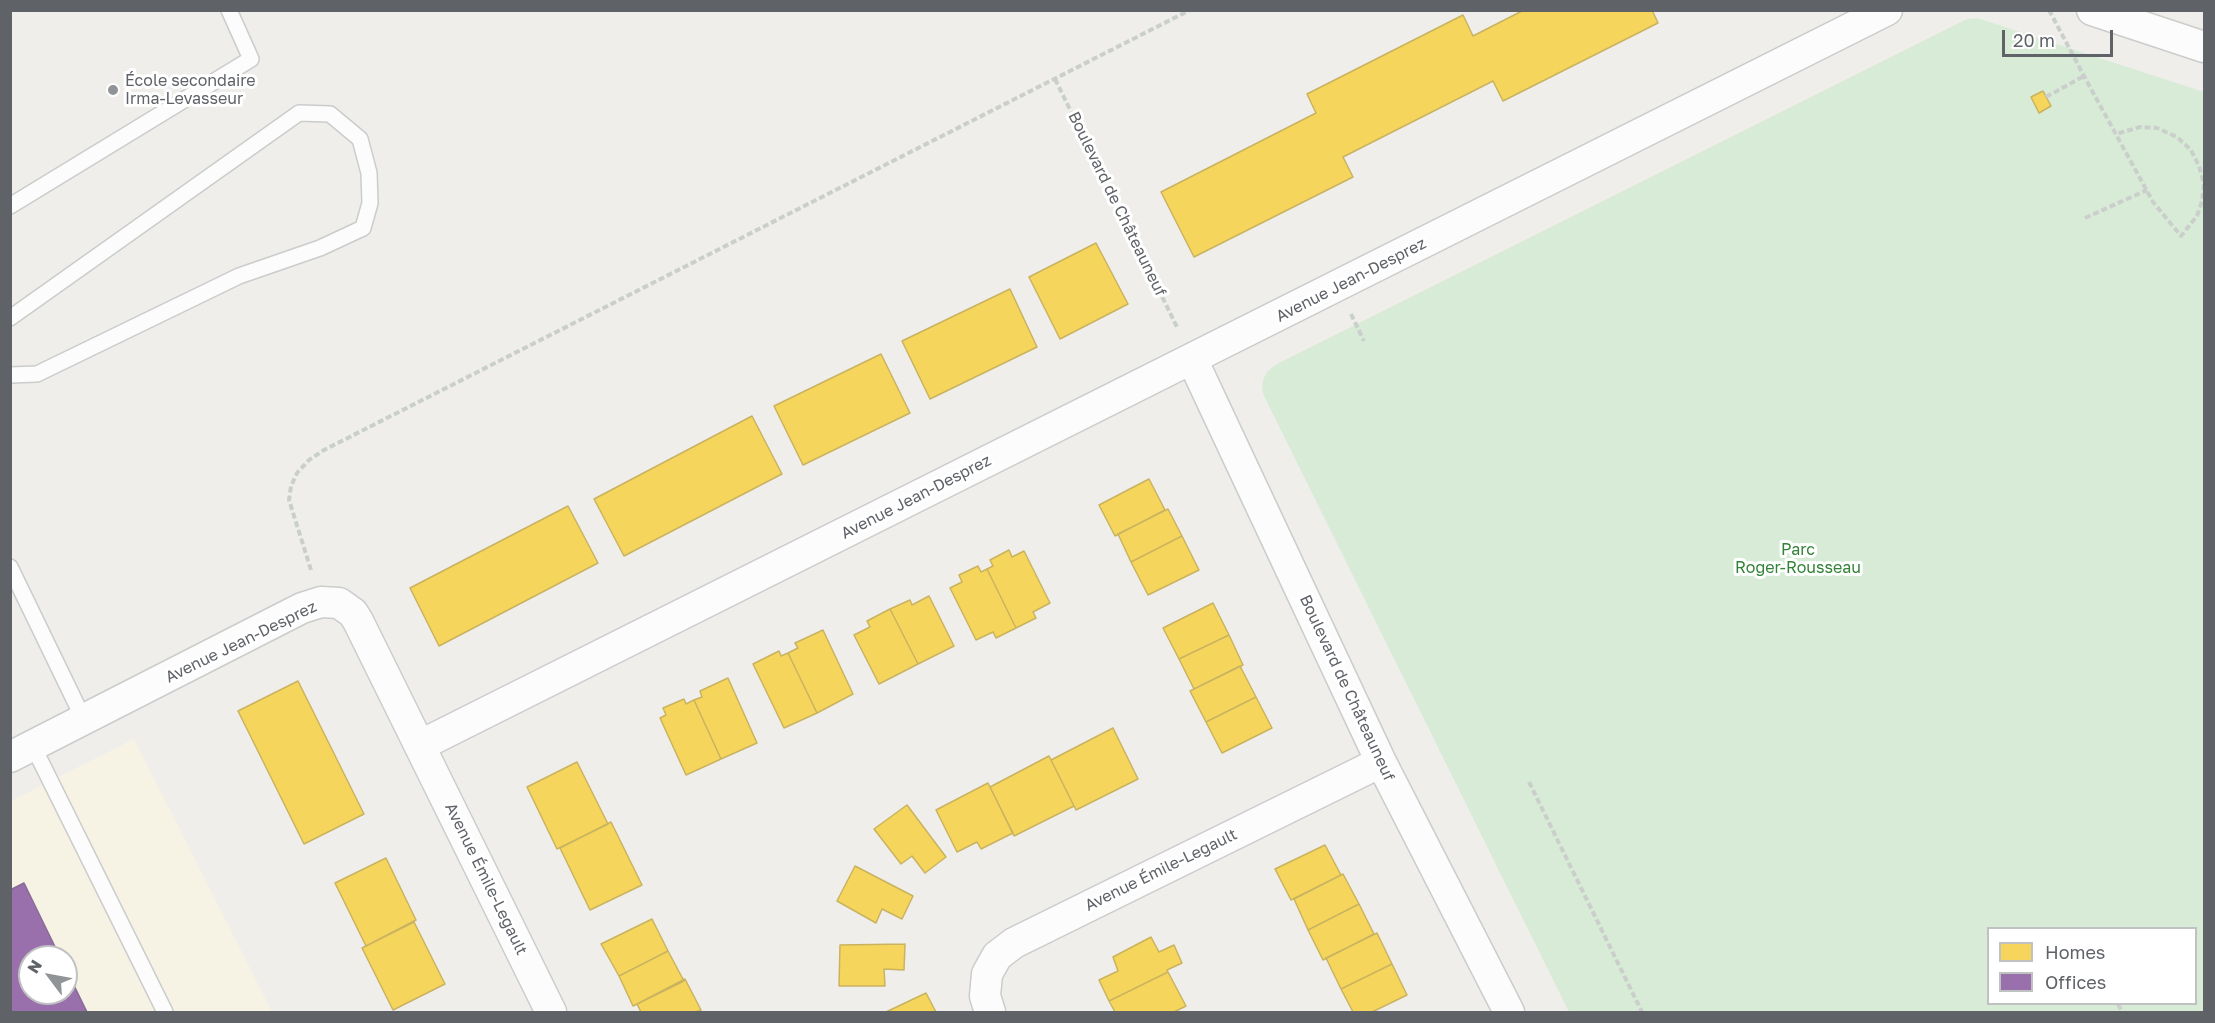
<!DOCTYPE html>
<html>
<head>
<meta charset="utf-8">
<style>
  body { margin:0 }
  #map { position:relative; width:2215px; height:1023px; overflow:hidden; background:#efeeea; font-family:"Golos Text",sans-serif }
  canvas { display:block }
  .frame { position:absolute; inset:0; border:12px solid #5f6368; pointer-events:none }
  .legend { position:absolute; left:1987px; top:927px; width:210px; height:78px; box-sizing:border-box; background:#fff; border:2px solid #bfc1c3; margin:0; padding:8px 10px; list-style:none; font-size:18px; color:#5f6368 }
  .legend li { display:flex; align-items:center; gap:12px; height:30px }
  .legend b { width:30px; border:2px solid #bfc1c3 }
  .north { position:absolute; left:18px; top:945px; width:60px; height:60px; box-sizing:border-box; background:#fff; border:2px solid #bfc1c3; border-radius:50%; rotate:302deg; font-size:16px; font-weight:700; line-height:24px; text-align:center; color:#5f6368 }
  .north::after { content:''; display:block; margin:auto; width:21px; height:27px; background:#919496; clip-path:polygon(50% 0,100% 100%,50% 72%,0 100%) }
  .scale { position:absolute; left:2002px; top:30px; width:111px; height:27px; box-sizing:border-box; border:3px solid #5f6368; border-top:0; padding-left:8px; font-size:18px; line-height:21px; white-space:nowrap; color:#5f6368; -webkit-text-stroke:4px #fff; paint-order:stroke }
</style>
</head>
<body>
<div id="map">
<canvas width="2215" height="1023"></canvas>
<div class="frame"></div>
<ul class="legend">
<li><b style="height:16px;background:#f6d55c"></b>Homes</li>
<li><b style="height:16px;background:#9970ab"></b>Offices</li>
</ul>
<div class="north">N</div>
<div class="scale">20 m</div>
</div>
<script>
const ctx = document.querySelector('canvas').getContext('2d');
ctx.lineJoin = 'round';
function fillPath(path, color) {
  ctx.fillStyle = color;
  ctx.fill(path, 'evenodd');
}
function toPath(rows) {
  const path = new Path2D();
  for (const r of rows) {
    path.moveTo(r[0], r[1]);
    for (let i = 2; i < r.length; i += 2) path.lineTo(r[i], r[i + 1]);
  }
  return path;
}
function strokePath(path, color, width, dash) {
  ctx.strokeStyle = color;
  ctx.lineWidth = width;
  ctx.lineCap = dash ? 'butt' : 'round';
  ctx.setLineDash(dash || []);
  ctx.stroke(path);
}
function label(font, color, halo, rows, align = 'center') {
  ctx.font = font + ' "Golos Text",sans-serif';
  ctx.lineWidth = 6;
  ctx.setLineDash([]);
  ctx.textBaseline = 'middle';
  ctx.strokeStyle = halo;
  ctx.fillStyle = color;
  for (const [text, x, y, turn = 0] of rows) {
    ctx.save();
    ctx.translate(x, y);
    ctx.rotate((+turn || 0) * Math.PI / 180);
    ctx.textAlign = isNaN(turn) ? turn : align;
    if (halo) ctx.strokeText(text, 0, 0);
    ctx.fillText(text, 0, 0);
    ctx.restore();
  }
}
const commercial = toPath([
  [134,739,272,1012,11,1012,11,801],
  [30,957,66,957,66,993,30,993]
]);
const green = toPath([
  [1977,18,2204,92,2204,1012,1569,1012,1264,396,1262,389,1263,380,1267,372,1275,365,1967,19],
  [1988,928,2196,928,2196,1004,1988,1004]
]);
const homes = toPath([
  [1524,10,1652,10,1658,23,1503,101,1493,81,1343,157,1353,177,1194,257,1161,192,1316,113,1307,94,1463,15,1473,36,1524,10],
  [2043,91,2051,106,2039,113,2031,97,2043,91],
  [1096,243,1128,304,1060,339,1029,277,1096,243],
  [1010,289,1037,347,930,399,902,341,1010,289],
  [881,354,910,413,803,465,774,406,881,354],
  [752,416,782,474,624,556,594,499,752,416],
  [1149,479,1165,510,1115,536,1099,505,1149,479],
  [568,506,598,563,439,646,410,588,568,506],
  [1168,509,1182,536,1131,562,1118,534,1168,509],
  [1182,536,1199,570,1148,595,1131,562,1182,536],
  [1009,550,1012,557,1024,551,1050,603,1033,612,1036,618,1016,628,987,569,993,566,990,560,1009,550],
  [978,566,981,572,987,569,1016,628,996,638,993,632,976,640,950,588,962,582,959,575,978,566],
  [929,596,954,646,918,664,890,609,910,600,912,605,929,596],
  [1213,603,1229,635,1179,659,1163,628,1213,603],
  [890,609,918,664,879,684,854,635,870,627,867,621,890,609],
  [823,630,853,694,817,713,788,653,798,648,795,643,823,630],
  [1229,635,1243,665,1194,689,1179,659,1229,635],
  [779,651,781,656,788,653,817,713,784,728,753,664,779,651],
  [1240,666,1256,697,1206,722,1190,691,1240,666],
  [728,678,757,743,721,759,694,700,702,697,700,691,728,678],
  [298,681,364,814,304,844,238,711,298,681],
  [1256,697,1272,728,1222,753,1206,722,1256,697],
  [684,699,686,704,694,700,721,759,686,775,660,718,666,715,663,708,684,699],
  [1113,728,1138,779,1076,810,1051,760,1113,728],
  [1049,756,1074,806,1014,836,990,787,1049,756],
  [577,762,608,824,557,849,527,787,577,762],
  [988,783,1013,833,981,849,977,842,957,852,936,810,988,783],
  [907,805,946,857,925,873,912,856,901,864,874,829,907,805],
  [611,822,642,885,590,910,560,848,611,822],
  [1325,845,1341,875,1291,900,1275,869,1325,845],
  [386,858,416,920,366,946,335,883,386,858],
  [855,866,913,896,902,919,882,909,876,923,837,901,855,866],
  [1343,874,1359,904,1308,930,1294,899,1343,874],
  [1359,904,1374,934,1323,960,1308,930,1359,904],
  [652,919,668,951,619,976,601,944,652,919],
  [414,922,445,984,393,1010,362,948,414,922],
  [1377,933,1392,964,1341,989,1326,958,1377,933],
  [1151,937,1159,952,1174,945,1182,963,1167,970,1168,972,1109,1001,1099,980,1118,971,1113,957,1151,937],
  [905,944,904,970,884,969,885,986,839,986,840,945,905,944],
  [668,951,684,981,633,1006,619,976,668,951],
  [1392,964,1407,995,1372,1012,1353,1012,1341,989,1392,964],
  [1168,972,1186,1006,1174,1012,1115,1012,1109,1001,1168,972],
  [685,979,701,1010,696,1012,641,1012,637,1004,685,979],
  [926,993,936,1012,886,1012,926,993]
]);
const offices = toPath([
  [24,883,60,957,30,957,30,993,66,993,66,969,87,1012,10,1012,10,890,24,883]
]);
const path = toPath([
  [2049,10,2084,76,2153,202,2181,236,2197,216,2202,201,2204,184,2199,166,2191,150,2177,137,2157,128,2140,127,2116,134],
  [1055,79,1178,329],
  [2046,97,2084,76],
  [2085,218,2147,190],
  [1351,314,1364,341],
  [311,570,289,500,291,486,297,473,309,460,324,450,1190,10],
  [1529,782,1642,1012],
  [2118,1004,2122,1012]
]);
const lane = toPath([
  [10,206,251,59,229,10],
  [10,318,299,113,330,114,360,139,369,173,370,203,363,228,320,248,239,276,37,374,10,375],
  [10,567,84,720],
  [33,746,165,1012]
]);
const street = toPath([
  [2092,10,2204,47],
  [1192,359,1381,762,1509,1012],
  [421,745,1887,10],
  [10,757,302,608,321,602,339,603,353,613,358,621,551,1012],
  [990,1012,985,996,987,974,997,956,1014,943,1381,762]
]);
const markers = [
  [113,90,6,"#919496"]
];
const poiNames = [
  ["École secondaire",125,81],
  ["Irma-Levasseur",125,99]
];
const streetNames = [
  ["Boulevard de Châteauneuf",1117,204,64],
  ["Avenue Jean-Desprez",1351,280,-27],
  ["Avenue Jean-Desprez",916,497,-27],
  ["Avenue Jean-Desprez",241,642,-26],
  ["Boulevard de Châteauneuf",1347,688,65],
  ["Avenue Émile-Legault",1161,870,-26],
  ["Avenue Émile-Legault",486,879,64]
];
const parkNames = [
  ["Parc",1798,550],
  ["Roger-Rousseau",1798,568]
];
fillPath(commercial, '#f7f3e4');
fillPath(green, '#d8ebd6');
fillPath(homes, '#f6d55c');
strokePath(homes, '#c9b360', 1.5);
fillPath(offices, '#9970ab');
strokePath(offices, '#886c97', 1.5);
strokePath(lane, '#cbcccc', 18);
strokePath(street, '#cbcccc', 33);
strokePath(path, '#cacfcc', 4, [6, 3]);
strokePath(lane, '#fdfcfc', 15);
strokePath(street, '#fdfcfc', 30);
for (const [x, y, r, color] of markers) {
  const dot = new Path2D();
  dot.arc(x, y, r, 0, 2 * Math.PI);
  ctx.fillStyle = color;
  ctx.fill(dot);
  strokePath(dot, '#fff', 2);
}
label('16px', '#5f6368', '#fff', poiNames, 'left');
label('16px', '#5f6368', '#fff', streetNames);
label('16px', '#348238', '#fff', parkNames);
</script>
</body>
</html>
